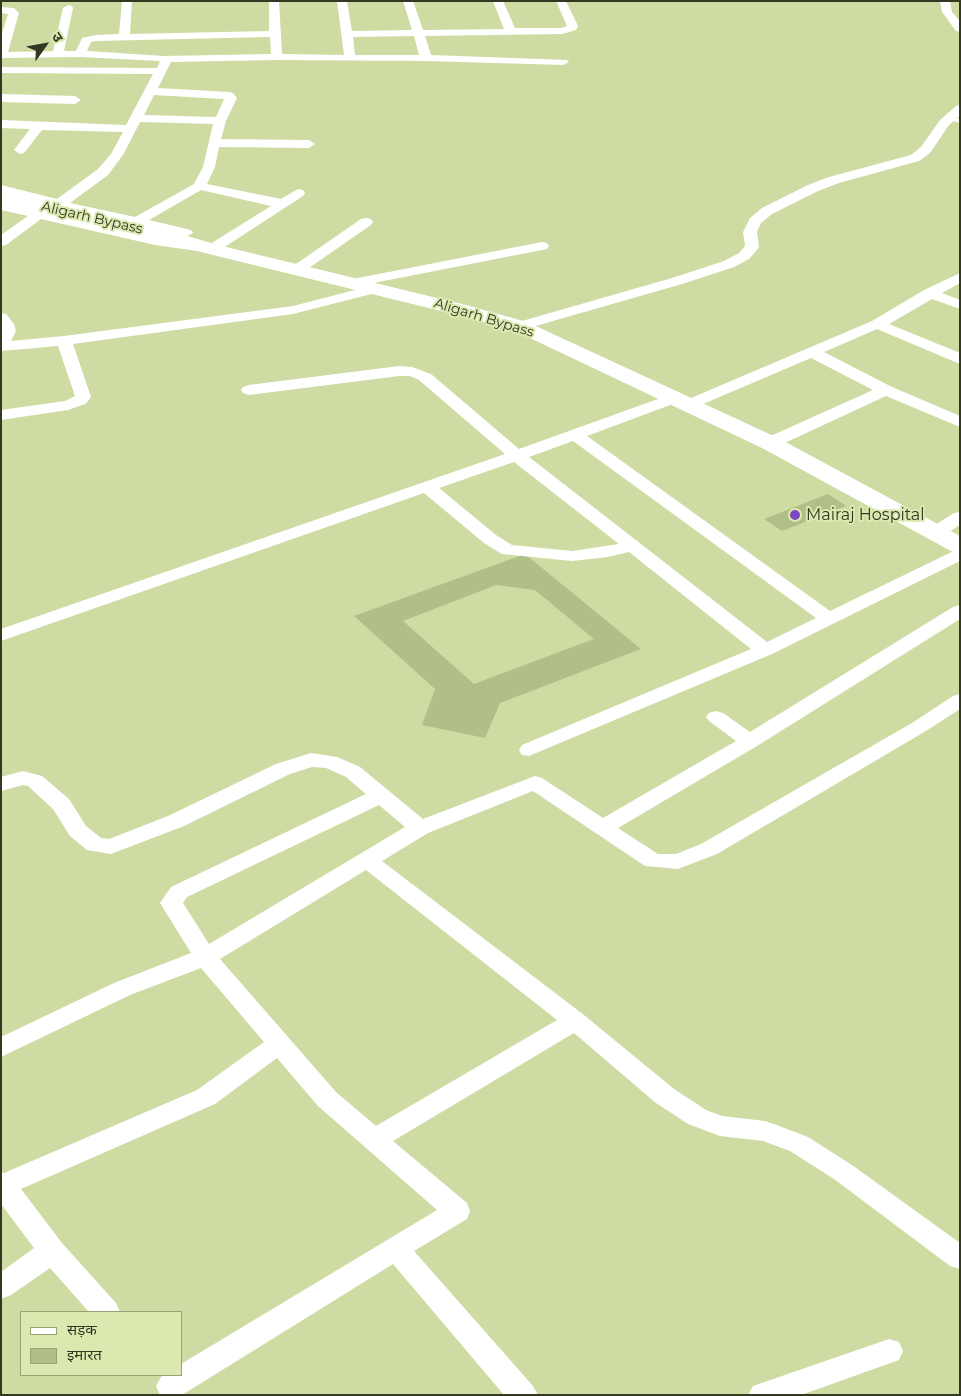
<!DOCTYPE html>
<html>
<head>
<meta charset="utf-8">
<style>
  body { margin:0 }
  #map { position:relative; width:961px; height:1396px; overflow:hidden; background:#cedca4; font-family:Montserrat,"Noto Sans Devanagari",sans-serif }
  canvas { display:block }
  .frame { position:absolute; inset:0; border:2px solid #323821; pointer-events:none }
  .legend { position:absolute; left:20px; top:1311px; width:162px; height:65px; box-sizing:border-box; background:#dbe9b0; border:1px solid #97a277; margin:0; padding:6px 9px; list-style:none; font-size:15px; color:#323821 }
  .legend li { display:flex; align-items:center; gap:10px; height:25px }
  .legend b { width:25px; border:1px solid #97a277 }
  .north { position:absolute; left:20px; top:20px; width:50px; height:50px; -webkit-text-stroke:4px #dbe9b0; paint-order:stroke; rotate:58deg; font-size:14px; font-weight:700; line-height:20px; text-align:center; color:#323821 }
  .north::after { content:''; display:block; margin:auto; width:18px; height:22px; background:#323821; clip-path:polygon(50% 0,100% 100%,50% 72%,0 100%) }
</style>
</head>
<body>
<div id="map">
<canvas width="961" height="1396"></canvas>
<div class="frame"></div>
<ul class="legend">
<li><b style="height:6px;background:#fff"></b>सड़क</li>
<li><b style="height:14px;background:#b0be87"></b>इमारत</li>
</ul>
<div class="north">उ</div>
</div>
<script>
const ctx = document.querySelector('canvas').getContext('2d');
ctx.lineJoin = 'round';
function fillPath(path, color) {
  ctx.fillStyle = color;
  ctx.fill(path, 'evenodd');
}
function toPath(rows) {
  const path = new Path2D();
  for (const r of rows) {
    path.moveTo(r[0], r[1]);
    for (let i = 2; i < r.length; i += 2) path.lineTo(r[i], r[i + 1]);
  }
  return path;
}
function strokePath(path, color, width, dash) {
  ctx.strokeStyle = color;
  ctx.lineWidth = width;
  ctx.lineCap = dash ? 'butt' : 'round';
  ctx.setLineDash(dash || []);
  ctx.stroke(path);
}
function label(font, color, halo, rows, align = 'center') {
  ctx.font = font + ' Montserrat,sans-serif';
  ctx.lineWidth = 4;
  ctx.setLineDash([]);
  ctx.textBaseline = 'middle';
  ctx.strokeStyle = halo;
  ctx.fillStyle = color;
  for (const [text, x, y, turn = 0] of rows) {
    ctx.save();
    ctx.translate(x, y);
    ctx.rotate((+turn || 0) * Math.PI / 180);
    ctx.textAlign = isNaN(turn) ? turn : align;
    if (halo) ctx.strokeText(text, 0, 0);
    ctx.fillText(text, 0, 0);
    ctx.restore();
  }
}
const building = toPath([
  [828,494,846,506,782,531,764,519],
  [525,554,641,649,500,703,485,738,422,725,435,689,354,616],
  [496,585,535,590,594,639,474,684,403,621]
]);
const service = toPath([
  [949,116,960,119,960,123,947,119,947,117,949,116]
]);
const minor = toPath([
  [122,1,132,1,130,34,269,31,269,1,279,1,282,54,344,55,337,1,347,1,352,31,412,30,403,1,413,1,423,30,504,29,493,1,503,1,515,28,561,28,567,26,556,1,566,1,578,26,576,30,562,34,425,36,431,55,567,60,569,62,563,65,426,61,277,60,171,62,158,88,229,92,233,93,237,98,226,121,221,139,309,140,315,144,309,148,219,147,215,167,207,184,281,199,298,189,303,190,305,193,303,196,217,252,212,253,155,245,41,219,6,245,1,246,1,235,28,216,1,210,1,202,155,237,210,244,271,206,201,190,149,220,191,230,193,233,186,237,1,193,1,185,57,199,98,169,111,154,123,132,42,130,24,153,20,154,14,150,30,129,1,128,1,120,126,125,153,74,1,73,1,67,157,68,160,61,80,57,1,58,1,36,8,14,1,13,1,7,14,8,19,13,8,52,53,51,63,8,68,5,72,6,73,8,64,51,76,51,82,38,96,35,119,34,122,1],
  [414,36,419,55,355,55,353,37,414,36],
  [270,37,271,54,164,56,87,51,91,42,96,41,270,37],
  [154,95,224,99,216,117,144,115,154,95],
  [140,122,213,124,203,167,194,184,135,217,70,203,108,175,123,155,140,122],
  [940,1,950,1,952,12,960,21,960,32,956,31,942,12,940,1],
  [1,94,75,96,81,100,75,104,1,102,1,94],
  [960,105,960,116,949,125,930,153,919,161,839,183,818,191,772,214,761,223,757,232,759,247,757,250,749,259,734,267,682,284,525,329,520,330,515,329,513,326,515,323,672,278,724,261,739,253,745,246,743,232,750,218,762,208,808,185,829,177,911,155,921,147,940,120,956,106,960,105],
  [366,218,371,219,373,222,371,225,303,272,293,272,291,269,293,266,361,219,366,218],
  [542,242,547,243,549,246,547,249,358,286,353,285,351,282,353,279,358,278,542,242],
  [960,273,960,283,942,293,960,300,960,309,932,299,889,324,960,353,960,364,877,329,824,352,892,387,960,416,960,427,886,396,776,447,764,447,762,443,764,439,873,390,811,358,696,407,684,407,682,404,684,401,872,321,924,290,960,273],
  [378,284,383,285,385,288,383,291,293,314,73,344,91,397,89,400,85,404,68,410,1,420,1,410,65,401,75,396,58,346,1,351,1,313,6,314,14,324,16,331,11,341,64,336,293,306,378,284],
  [399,366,412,367,431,374,519,449,669,395,681,395,683,398,681,401,587,436,830,611,960,548,960,561,772,654,529,756,522,755,519,750,522,745,751,649,629,552,608,557,572,561,502,554,484,543,424,493,1,641,1,629,505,454,419,380,410,376,399,376,249,395,243,393,241,390,243,387,249,385,399,366],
  [573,441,816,618,767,642,529,457,573,441],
  [514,462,619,544,572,551,512,545,496,535,439,488,514,462],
  [960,512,960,525,941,537,935,538,929,537,926,533,929,529,954,513,960,512],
  [960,605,960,619,757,746,618,828,658,854,676,854,701,844,912,723,953,696,960,694,960,709,926,731,717,854,678,869,645,866,533,791,428,833,382,861,584,1015,674,1089,706,1110,722,1116,765,1121,774,1124,808,1137,852,1165,960,1243,960,1269,950,1266,834,1179,790,1151,763,1141,720,1136,688,1124,656,1103,574,1033,393,1141,467,1203,470,1211,467,1219,414,1251,533,1386,538,1395,504,1395,393,1264,182,1395,160,1395,156,1386,161,1377,164,1375,181,1375,181,1364,437,1210,318,1106,277,1058,215,1104,21,1189,62,1243,116,1303,120,1312,89,1312,50,1268,11,1295,1,1299,1,1272,34,1248,1,1204,1,1172,4,1173,197,1090,264,1042,201,968,130,995,1,1057,1,1037,114,983,191,953,160,903,171,887,366,794,346,777,326,768,312,767,290,774,184,826,111,854,87,850,70,836,53,809,28,786,23,785,1,791,1,777,23,771,42,776,69,799,86,826,101,838,109,839,168,816,276,764,311,753,337,757,360,767,423,819,535,776,542,778,603,818,736,741,709,721,706,717,709,713,716,711,723,713,750,732,953,607,960,605],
  [379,805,405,827,209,944,183,903,187,897,379,805],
  [366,870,557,1020,376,1126,336,1092,220,959,366,870],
  [889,1339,899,1342,903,1351,899,1360,801,1395,748,1395,753,1386,889,1339]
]);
const secondary = toPath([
  [1,193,153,226,218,245,466,305,527,322,778,438,960,536,960,553,951,551,762,448,513,330,453,314,205,253,149,237,1,204,1,193]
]);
const markers = [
  [795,515,6,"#7c49c1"]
];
const farStreetnames = [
  ["Aligarh Bypass",92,218,13],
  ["Aligarh Bypass",484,318,17]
];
const poiNames = [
  ["Mairaj Hospital",806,515]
];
fillPath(building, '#b0be87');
fillPath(service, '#fff');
fillPath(minor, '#fff');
fillPath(secondary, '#fff');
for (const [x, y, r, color] of markers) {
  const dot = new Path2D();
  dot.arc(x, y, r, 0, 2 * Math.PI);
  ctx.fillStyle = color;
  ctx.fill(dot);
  strokePath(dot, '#dbe9b0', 2);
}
label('14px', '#323821', '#dbe9b0', farStreetnames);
label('16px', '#323821', '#dbe9b0', poiNames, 'left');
</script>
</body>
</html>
